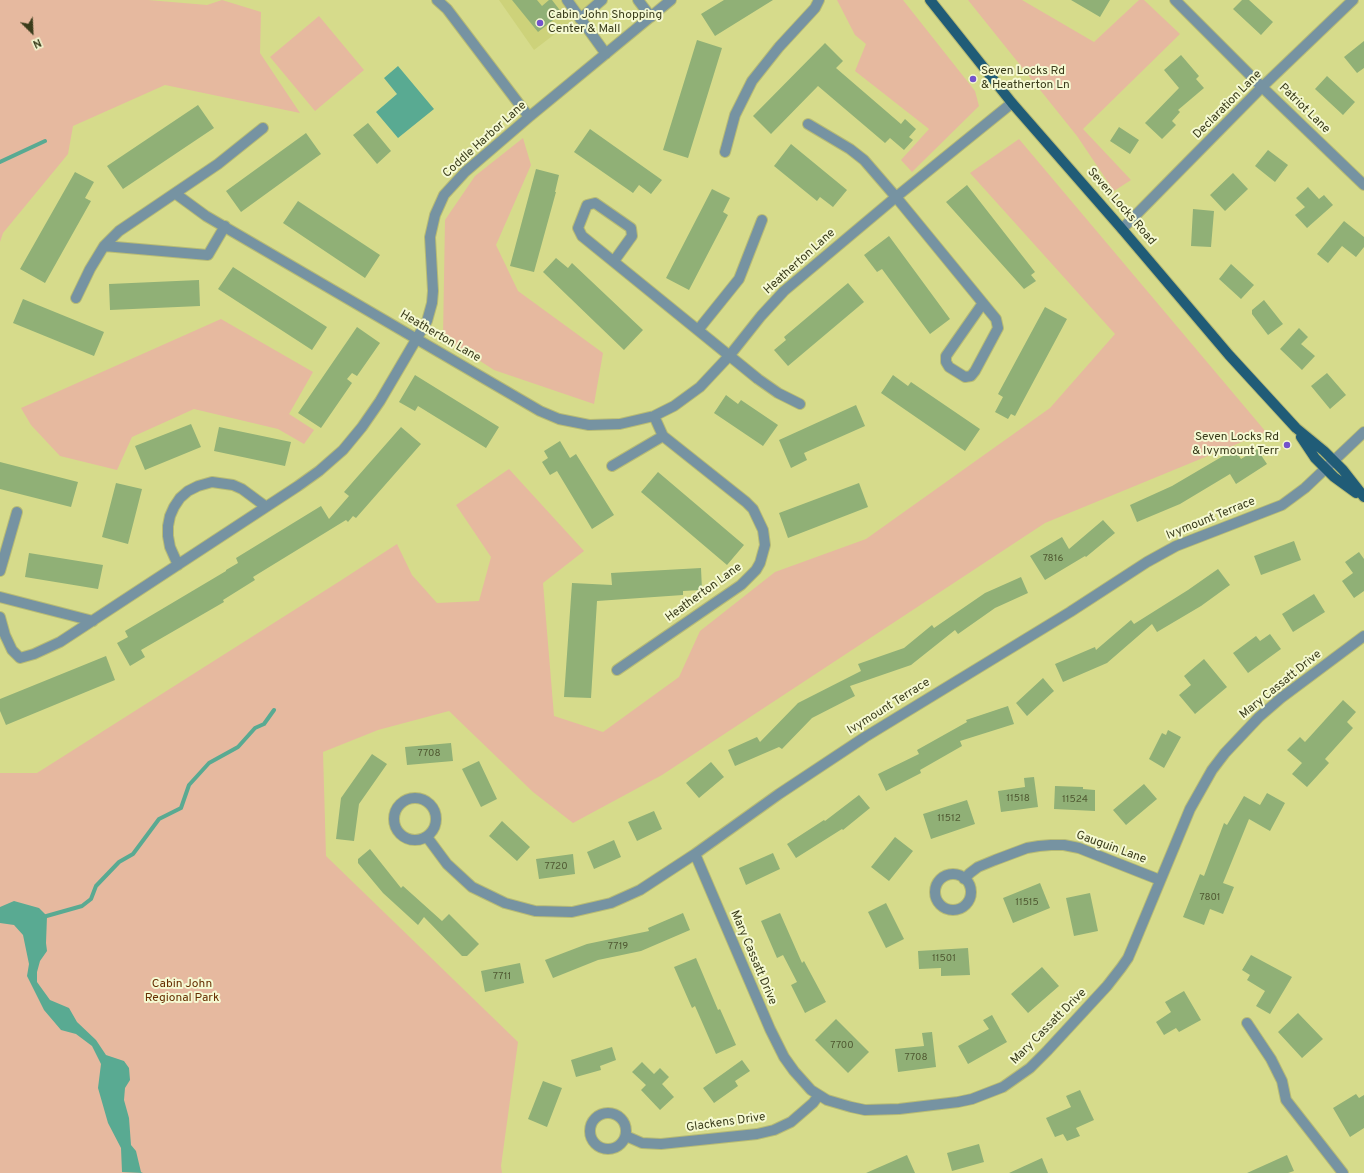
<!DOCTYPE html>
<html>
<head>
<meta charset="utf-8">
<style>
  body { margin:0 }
  #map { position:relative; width:1364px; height:1173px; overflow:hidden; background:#d6db8b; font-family:Overpass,sans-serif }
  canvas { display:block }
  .north { position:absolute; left:12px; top:12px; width:40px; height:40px; -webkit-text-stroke:3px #f5f9d2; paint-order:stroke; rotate:156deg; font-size:11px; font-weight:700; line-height:16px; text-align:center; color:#3a3c1b }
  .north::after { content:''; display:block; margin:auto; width:14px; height:18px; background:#3a3c1b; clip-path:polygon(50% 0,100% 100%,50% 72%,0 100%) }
</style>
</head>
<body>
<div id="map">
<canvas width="1364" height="1173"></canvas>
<div class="north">N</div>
</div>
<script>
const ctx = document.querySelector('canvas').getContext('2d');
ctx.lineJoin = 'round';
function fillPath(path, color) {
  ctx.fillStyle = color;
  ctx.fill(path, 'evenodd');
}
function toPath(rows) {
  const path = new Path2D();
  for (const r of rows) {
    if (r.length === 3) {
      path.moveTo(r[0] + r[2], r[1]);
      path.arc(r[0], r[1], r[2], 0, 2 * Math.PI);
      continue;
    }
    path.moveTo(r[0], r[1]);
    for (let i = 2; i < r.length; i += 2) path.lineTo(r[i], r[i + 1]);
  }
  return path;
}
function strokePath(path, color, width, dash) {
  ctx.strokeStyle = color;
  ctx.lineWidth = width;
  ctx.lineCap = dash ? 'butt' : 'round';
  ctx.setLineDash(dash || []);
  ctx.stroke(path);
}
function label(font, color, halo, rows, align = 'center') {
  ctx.font = font + ' Overpass,sans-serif';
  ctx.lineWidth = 4;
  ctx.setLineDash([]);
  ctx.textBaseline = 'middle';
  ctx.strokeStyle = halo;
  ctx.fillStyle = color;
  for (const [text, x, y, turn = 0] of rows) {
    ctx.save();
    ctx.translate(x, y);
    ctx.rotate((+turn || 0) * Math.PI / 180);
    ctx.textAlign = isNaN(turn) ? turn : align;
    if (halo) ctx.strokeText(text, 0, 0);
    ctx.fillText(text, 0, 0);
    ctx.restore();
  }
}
const built = toPath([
  [499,0,599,0,534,50]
]);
const green = toPath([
  [0,0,148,0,207,5,222,0,261,12,260,53,300,113,165,85,73,126,68,154,3,233,0,242],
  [837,0,903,0,975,91,979,106,912,172,901,160,929,129,855,71,866,44,855,35],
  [968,0,1022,0,1094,42,1139,0,1144,0,1180,34,1083,129,1131,180,1114,191,1077,136],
  [319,16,364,70,315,111,270,57],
  [523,138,531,165,496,245,518,291,603,353,594,404,494,370,443,337,445,220,475,176],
  [1019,139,1266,432,1045,523,662,775,573,823,533,792,449,711,378,730,323,752,326,856,518,1042,501,1166,502,1173,0,1173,0,773,37,773,340,581,397,544,412,575,437,603,479,601,491,557,456,505,509,469,584,551,543,583,554,716,603,732,679,677,700,631,775,572,866,539,1050,408,1115,334,970,173],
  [221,319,313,372,289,414,314,430,304,444,278,429,194,409,132,437,117,470,60,456,31,425,21,408]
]);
const water = toPath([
  [398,66,434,109,398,138,376,112,397,94,384,78],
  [14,901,39,908,47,916,46,943,47,951,40,961,37,972,37,982,50,1000,69,1008,77,1022,96,1040,106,1055,124,1061,129,1068,130,1080,125,1088,124,1100,129,1118,131,1145,136,1151,141,1172,143,1173,122,1172,121,1148,108,1123,98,1088,101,1064,92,1046,76,1034,61,1030,44,1010,27,976,29,964,23,935,14,925,0,923,0,907]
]);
const stream = toPath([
  [0,162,45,141],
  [43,917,82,906,91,899,96,886,119,862,133,854,159,819,181,808,189,785,209,763,238,747,255,728,264,724,274,710]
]);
const building = toPath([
  [512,0,537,0,542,6,549,0,552,0,562,13,538,32],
  [724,0,773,0,715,36,701,14],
  [1071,0,1110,0,1100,17],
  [1242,0,1249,0,1273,22,1261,35,1233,9],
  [697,40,722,48,688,158,663,150],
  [1364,41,1364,68,1357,73,1344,57],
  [825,43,843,61,836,68,901,124,905,119,916,129,909,137,913,140,904,150,890,138,885,143,818,86,771,134,753,116],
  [1181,55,1199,76,1196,79,1204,88,1178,110,1180,112,1172,121,1176,125,1162,139,1145,123,1179,88,1164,70],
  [1327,76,1355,102,1343,115,1315,89],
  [198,105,214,128,123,189,107,166],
  [368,123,391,151,377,164,353,135],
  [1119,127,1139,140,1130,154,1110,141],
  [590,129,662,180,651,194,639,185,633,193,574,152],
  [306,133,321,154,241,212,226,191],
  [791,144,847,190,833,207,820,197,817,201,774,166],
  [1268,150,1288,165,1275,182,1255,166],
  [536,169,559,175,555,192,556,192,534,272,510,266],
  [75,172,94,182,85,198,91,201,45,283,20,269],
  [1233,173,1248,189,1225,211,1210,195],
  [967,185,1035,272,1031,275,1036,281,1024,289,946,202],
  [1308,187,1319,199,1324,195,1333,205,1307,228,1295,215,1305,207,1296,198],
  [712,189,730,198,723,212,728,215,689,290,666,278],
  [298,201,380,255,365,278,283,223],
  [1193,209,1214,211,1211,247,1191,246],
  [1344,221,1364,237,1364,247,1356,257,1342,246,1328,263,1317,254],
  [889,236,950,319,930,334,882,269,877,272,864,255],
  [556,258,568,268,572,263,643,330,624,350,543,272],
  [1231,264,1254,285,1241,299,1219,279],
  [233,267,327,327,312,350,218,289],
  [199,280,200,306,110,310,109,284],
  [848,283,864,302,788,366,774,350,786,340,784,337],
  [23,299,104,332,94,356,13,323],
  [1264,300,1283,324,1268,335,1252,314,1252,310],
  [1045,307,1067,319,1015,416,1011,414,1008,419,995,412,1003,397,998,394],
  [357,327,380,343,357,376,352,373,347,379,352,383,321,428,298,413],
  [1299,328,1308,337,1301,344,1315,356,1302,370,1280,349],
  [1327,373,1346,395,1330,409,1311,386],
  [415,375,499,427,486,448,418,406,415,411,399,402],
  [893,375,908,386,911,382,980,429,965,451,881,393],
  [726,395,738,404,741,400,778,425,763,446,714,413],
  [856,405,865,426,804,453,807,460,791,468,779,440],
  [191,424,201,447,145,470,135,446],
  [219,427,291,442,285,466,214,451],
  [401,427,421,444,356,518,353,516,348,522,346,520,253,577,255,580,223,600,224,602,141,650,145,657,130,666,117,643,128,637,125,631,226,571,226,570,238,563,236,558,321,506,329,519,349,496,344,492],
  [560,441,570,458,576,454,614,515,592,529,557,471,550,475,542,462,548,458,544,451],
  [1235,449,1241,459,1257,449,1267,464,1236,484,1230,474,1180,504,1137,522,1130,505,1172,486],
  [0,462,78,482,71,507,0,489],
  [658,472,744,545,727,565,641,492],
  [116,483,142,489,128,544,102,537],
  [859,483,868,507,788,538,779,513],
  [1103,520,1115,533,1086,557,1085,556,1045,580,1030,556,1062,537,1069,549],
  [1294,541,1301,560,1261,575,1254,556],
  [1359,552,1364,559,1364,591,1354,598,1342,581,1353,573,1345,562],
  [29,553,103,565,98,589,25,577],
  [701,568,702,590,683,591,683,595,597,601,591,698,564,697,572,583,612,585,611,573],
  [1218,569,1230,585,1201,606,1157,632,1152,624,1107,663,1063,682,1055,664,1095,647,1096,650,1131,620,1134,624,1188,590],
  [1021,577,1028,593,995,608,958,634,955,630,911,665,850,686,855,696,812,718,782,749,779,747,735,766,728,750,757,737,760,742,798,703,861,671,858,664,904,648,932,625,934,628,985,593],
  [1314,594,1325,612,1293,632,1282,614],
  [1270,634,1281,649,1248,673,1233,653,1256,636,1260,641],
  [106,656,115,680,6,725,0,711,0,699],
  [1204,659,1227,687,1195,714,1179,695,1191,685,1184,676],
  [1043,678,1054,691,1027,716,1016,703],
  [1343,700,1356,712,1347,722,1353,728,1325,759,1329,763,1307,787,1292,774,1302,763,1287,750,1300,737,1305,742],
  [1008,706,1014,724,960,741,962,746,920,770,921,773,886,791,878,774,919,754,917,750,967,722,966,720],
  [1168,730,1181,737,1164,768,1149,759,1162,733,1166,735],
  [451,743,453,761,407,765,405,747],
  [372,754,387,764,359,804,354,841,336,839,341,798],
  [479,761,497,799,481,807,462,769],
  [711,762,724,777,699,798,686,783],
  [1034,777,1038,807,1001,812,998,791,1025,787,1024,778],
  [1144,784,1157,799,1126,825,1113,810],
  [1055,786,1083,787,1083,789,1095,790,1095,811,1054,809],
  [1267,793,1285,803,1270,831,1249,819,1223,883,1234,887,1223,914,1210,909,1204,925,1183,917,1200,874,1204,876,1224,823,1227,825,1244,796,1260,805],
  [859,795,870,808,843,830,842,829,796,858,787,844,824,820,825,821],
  [967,800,975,824,931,839,923,814],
  [654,811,662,829,637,841,628,822],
  [502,821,530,847,517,861,489,836],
  [895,837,913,851,889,881,871,867],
  [614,840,621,857,594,869,587,852],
  [370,849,401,888,403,886,442,921,449,914,479,944,467,956,462,956,424,917,418,925,383,893,358,863,358,859],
  [773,853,780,869,746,885,739,868],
  [573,854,575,874,539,879,536,859],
  [1040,883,1050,908,1013,923,1003,898],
  [1090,893,1098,931,1074,936,1066,898],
  [886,903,904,939,886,948,868,912],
  [683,913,690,930,641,951,598,960,553,978,545,960,587,944,649,931,648,928],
  [780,913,802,963,804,961,826,1002,805,1013,791,985,797,982,783,955,777,958,761,921],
  [968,948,970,975,941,976,941,968,919,969,918,951],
  [1251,955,1292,977,1270,1014,1256,1006,1265,991,1247,980,1250,975,1242,970],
  [696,958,718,1010,720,1009,736,1045,716,1054,695,1006,692,1008,674,967],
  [520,963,524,983,485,992,481,971],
  [1042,967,1059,986,1028,1013,1011,994],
  [1184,991,1201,1020,1179,1032,1176,1028,1164,1035,1156,1022,1171,1012,1165,1002],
  [1298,1013,1323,1039,1302,1058,1278,1032],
  [992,1015,1007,1042,968,1064,958,1046,989,1029,983,1020],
  [836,1019,869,1052,848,1073,815,1040],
  [932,1032,936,1067,898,1072,895,1049,924,1046,922,1033],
  [612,1047,616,1060,600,1066,601,1070,576,1077,571,1060],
  [742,1060,750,1071,735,1081,738,1086,714,1103,703,1088],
  [642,1062,654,1074,660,1068,669,1077,662,1084,674,1097,660,1110,641,1090,646,1085,632,1072],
  [543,1081,562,1088,547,1127,528,1119],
  [1080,1090,1094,1120,1076,1128,1080,1136,1067,1141,1063,1134,1055,1137,1046,1118,1071,1107,1066,1096],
  [1356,1094,1359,1098,1364,1095,1364,1128,1350,1137,1333,1108],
  [979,1144,984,1162,952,1171,947,1153],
  [907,1155,915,1173,866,1173],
  [1287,1155,1294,1171,1288,1173,1247,1173],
  [1042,1158,1048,1173,1009,1173]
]);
const minor = toPath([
  [437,0,447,9,529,117],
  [567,0,606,54],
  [638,0,651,17],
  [1175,0,1262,87,1364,185],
  [580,19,602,0],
  [808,124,850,149,864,160,896,197,996,319,998,328,975,371,971,376,965,377,949,367,946,362,946,356,983,303],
  [725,152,735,115,752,81,779,47,815,8,819,0],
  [176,194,206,216,540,411,559,419,589,425,620,424,654,416,674,406,700,387,730,355,761,316,784,291,896,197,1012,103],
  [1122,229,1262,87,1353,0],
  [104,246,208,255,225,226],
  [614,261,632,236,631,228,595,203,587,205,578,228,582,236,758,379,778,393,800,404],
  [76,298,90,269,104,246,119,231,218,164,263,128],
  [698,330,739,279,762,220],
  [612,466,663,436],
  [178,565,170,547,168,536,168,526,170,516,174,507,180,498,188,491,198,486,212,482,233,485,242,489,265,506],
  [0,571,17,512],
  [0,597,93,621],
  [0,617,5,635,12,650,20,658,34,654,60,642,298,486,319,471,343,450,362,427,380,401,427,321,432,303,433,291,430,237,435,215,444,195,465,172,529,117,671,0],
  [617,670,741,585,756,570,760,563,765,545,763,530,753,509,746,502,663,436,654,416],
  [415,819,21],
  [427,837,447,864,472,887,505,903,535,911,572,912,611,903,640,890,695,854,779,794,865,737,1070,612,1147,562,1176,546,1282,505,1305,488,1364,432],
  [695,854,770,1029,784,1057,794,1071,811,1090,827,1100,851,1107,865,1110,899,1109,958,1102,972,1099,1003,1087,1030,1068,1047,1051,1107,986,1121,968,1128,958,1136,939,1190,809,1212,770,1225,753,1259,717,1281,698,1364,636],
  [953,892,18],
  [964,879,970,873,978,867,995,860,1027,848,1039,846,1051,845,1064,845,1079,848,1160,880],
  [1247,1023,1271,1059,1282,1081,1286,1100,1343,1173],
  [608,1131,18],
  [626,1136,642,1143,661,1144,757,1134,774,1130,791,1122,813,1103,819,1095]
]);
const major = toPath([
  [930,0,1012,103,1122,229,1229,355,1296,428,1324,451,1343,470,1364,497],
  [1301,437,1315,458,1334,477,1356,493]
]);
const markers = [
  [540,23,4,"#7352cc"],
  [973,79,4,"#7352cc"],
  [1287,445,4,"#7352cc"]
];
const numberNames = [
  ["7816",1053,559],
  ["7708",429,754],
  ["11518",1018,799],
  ["11524",1075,800],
  ["11512",949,819],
  ["7720",556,867],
  ["7801",1210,898],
  ["11515",1027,903],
  ["7719",618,947],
  ["11501",944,959],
  ["7711",502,977],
  ["7700",842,1046],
  ["7708",916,1058]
];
const poiNames = [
  ["Cabin John Shopping",548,16],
  ["Center & Mall",548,30],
  ["Seven Locks Rd",981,72],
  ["& Heatherton Ln",981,86],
  ["Seven Locks Rd",1279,438,"right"],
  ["& Ivymount Terr",1279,452,"right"]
];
const streetNames = [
  ["Declaration Lane",1228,105,-45],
  ["Patriot Lane",1304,109,44],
  ["Coddle Harbor Lane",485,140,-42],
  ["Seven Locks Road",1121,207,49],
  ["Heatherton Lane",800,262,-42],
  ["Heatherton Lane",440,337,30],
  ["Ivymount Terrace",1211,519,-22],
  ["Heatherton Lane",704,593,-36],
  ["Mary Cassatt Drive",1281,685,-39],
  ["Ivymount Terrace",889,707,-32],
  ["Gauguin Lane",1111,848,20],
  ["Mary Cassatt Drive",753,958,67],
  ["Mary Cassatt Drive",1049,1027,-45],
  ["Glackens Drive",726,1123,-8]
];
const parkNames = [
  ["Cabin John",182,985],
  ["Regional Park",182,999]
];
fillPath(built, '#cdd27a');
fillPath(green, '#e6b99f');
fillPath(water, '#59aa92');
strokePath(stream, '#59aa92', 4);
fillPath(building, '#90b076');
strokePath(minor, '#b7bb75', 12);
strokePath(major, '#b7bb75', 12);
strokePath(minor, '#7693a2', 10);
strokePath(major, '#205c77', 10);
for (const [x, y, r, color] of markers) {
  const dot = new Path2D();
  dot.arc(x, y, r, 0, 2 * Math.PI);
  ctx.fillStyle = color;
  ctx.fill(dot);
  strokePath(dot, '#f5f9d2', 1.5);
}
label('10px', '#505932', null, numberNames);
label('12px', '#3a3c1b', '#f5f9d2', poiNames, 'left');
label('12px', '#3a3c1b', '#f5f9d2', streetNames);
label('12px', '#662f02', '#f5f9d2', parkNames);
</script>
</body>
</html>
